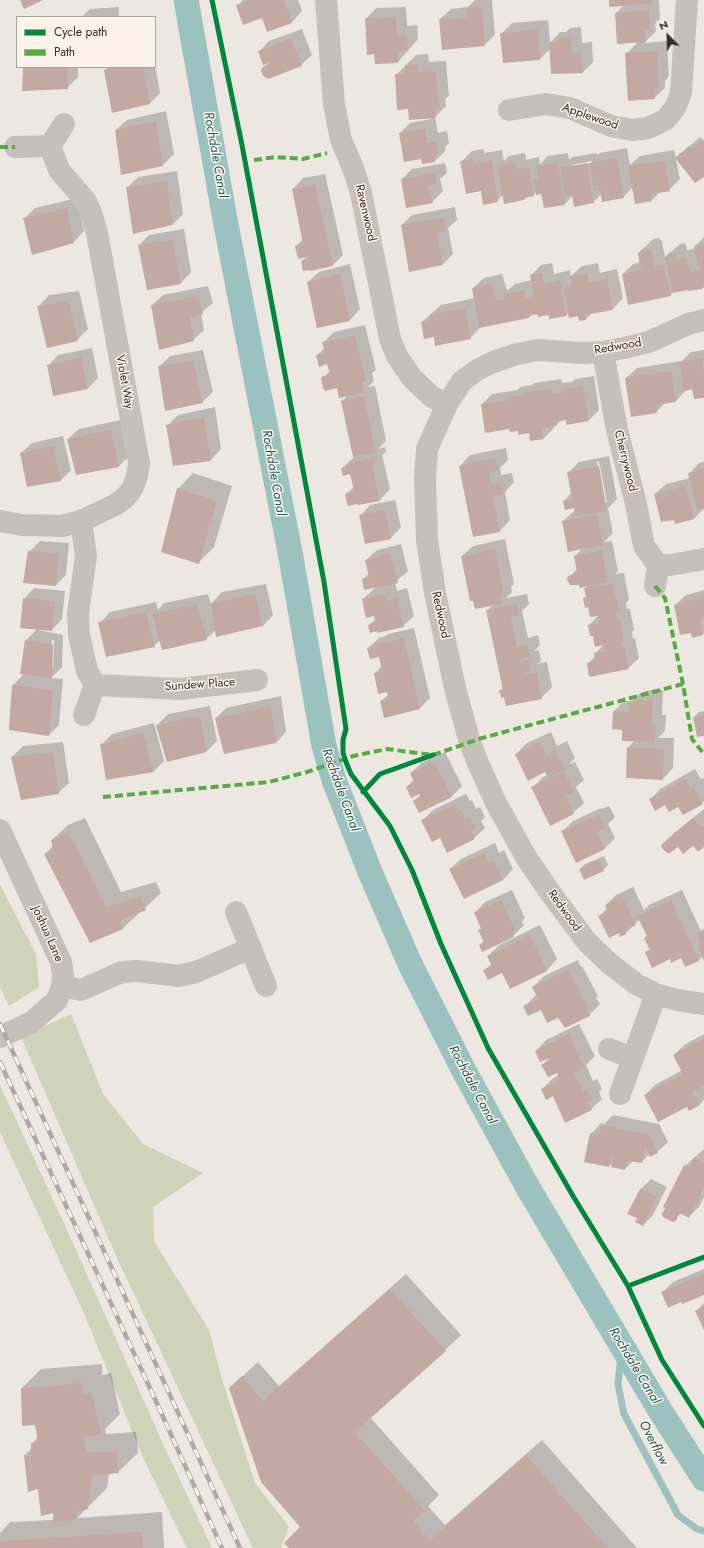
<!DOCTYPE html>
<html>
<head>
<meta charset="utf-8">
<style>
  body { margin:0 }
  #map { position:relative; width:704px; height:1548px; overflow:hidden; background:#ede7e1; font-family:Jost,sans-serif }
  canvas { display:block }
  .legend { position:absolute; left:16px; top:16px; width:140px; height:52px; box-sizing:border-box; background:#fbf2e8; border:1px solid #ada39b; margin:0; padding:5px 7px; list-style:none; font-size:12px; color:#382c28 }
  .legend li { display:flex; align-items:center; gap:8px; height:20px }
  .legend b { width:20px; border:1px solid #ada39b }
  .north { position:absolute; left:648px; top:16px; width:40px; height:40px; -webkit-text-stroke:3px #fbf2e8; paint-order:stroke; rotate:337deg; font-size:11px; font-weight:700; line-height:16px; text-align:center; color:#382c28 }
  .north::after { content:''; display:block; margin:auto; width:14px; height:18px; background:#382c28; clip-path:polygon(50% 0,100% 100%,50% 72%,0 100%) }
</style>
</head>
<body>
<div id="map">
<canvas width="704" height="1548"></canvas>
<ul class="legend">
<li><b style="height:5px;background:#00873e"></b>Cycle path</li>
<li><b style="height:5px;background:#55ab44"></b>Path</li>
</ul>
<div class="north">N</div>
</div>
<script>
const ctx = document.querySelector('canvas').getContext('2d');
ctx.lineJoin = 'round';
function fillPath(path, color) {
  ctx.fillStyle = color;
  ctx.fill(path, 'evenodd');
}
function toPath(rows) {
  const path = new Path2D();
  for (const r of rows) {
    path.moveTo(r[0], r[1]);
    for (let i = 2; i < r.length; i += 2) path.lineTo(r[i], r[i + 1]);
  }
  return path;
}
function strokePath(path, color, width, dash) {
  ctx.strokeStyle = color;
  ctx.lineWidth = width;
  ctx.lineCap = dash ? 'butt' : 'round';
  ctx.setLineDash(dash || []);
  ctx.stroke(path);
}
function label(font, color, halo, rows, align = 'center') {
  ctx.font = font + ' Jost,sans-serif';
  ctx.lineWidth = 3;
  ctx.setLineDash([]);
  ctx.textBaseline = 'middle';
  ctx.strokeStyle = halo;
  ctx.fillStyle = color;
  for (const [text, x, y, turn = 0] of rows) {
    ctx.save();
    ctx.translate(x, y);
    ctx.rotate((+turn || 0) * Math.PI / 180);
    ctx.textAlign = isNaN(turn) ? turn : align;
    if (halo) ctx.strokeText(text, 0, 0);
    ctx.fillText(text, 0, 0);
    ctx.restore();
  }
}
const green = toPath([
  [0,885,36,954,39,987,9,1006,0,987],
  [71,1014,103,1094,143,1144,203,1173,153,1207,154,1241,209,1330,221,1376,255,1483,289,1527,281,1548,253,1548,117,1258,21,1037],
  [0,1085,62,1219,165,1448,212,1548,187,1548,144,1460,83,1311,0,1132]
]);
const shadow = toPath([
  [243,0,298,0,302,11,292,22,268,31,263,17,238,6],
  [475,0,492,0,495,35,484,45,440,19,451,9,468,7],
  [610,0,659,0,660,19,655,24,656,31,644,43,667,41,669,76,665,81,665,88,654,98,626,54,638,42,616,13,624,5],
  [119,7,119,17,82,17,90,9],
  [406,7,407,26,417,25,418,39,398,62,375,53,366,19,376,8],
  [548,20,550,43,560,32,566,32,570,28,581,27,582,43,592,42,593,62,583,72,550,49,540,59,504,62,502,33,512,23],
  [302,29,312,55,301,65,265,66,271,61,259,52,269,41],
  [428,54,429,62,446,61,449,96,445,99,446,106,435,117,438,133,447,131,449,143,445,147,445,151,435,161,421,158,400,133,410,123,431,119,431,117,409,108,396,75,416,55],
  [155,65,160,93,149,104,105,70,109,67,155,67],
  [24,67,78,67,78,77,67,88],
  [166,111,174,154,163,165,122,174,116,130,127,120],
  [700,137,703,140,704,139,704,175,676,158],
  [627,148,630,165,640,156,674,150,680,179,669,190,661,191,652,200,633,187,623,197,602,194,593,202,573,195,565,204,542,193,536,192,533,195,527,196,524,200,503,195,497,201,482,190,461,162,472,151,484,149,484,153,502,150,504,161,509,156,525,153,526,160,539,157,540,164,548,156,568,153,569,160,572,157,597,153,598,155,600,153],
  [592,161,592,163,572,167,572,165],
  [445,163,447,173,440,179,443,191,432,202,402,179,412,169],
  [177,171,183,214,172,225,134,233,127,188,138,177],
  [325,174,343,255,333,265,302,261,308,255,296,246,303,239,293,189,303,178],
  [77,198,84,231,74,242,24,219,35,208],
  [455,207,457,220,448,228,453,254,443,264,402,225,412,215],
  [184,229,191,272,181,283,148,289,139,245,149,235],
  [704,237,704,286,673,292,670,295,623,274,633,264,641,262,642,250,653,239,658,238,662,241,665,257,680,244,684,243,686,245,687,250,696,248,695,246],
  [552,263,554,274,570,270,571,276,582,266,598,263,600,273,617,269,623,298,613,309,592,313,586,319,569,312,566,315,538,313,532,314,529,317,481,327,470,338,434,336,422,322,441,305,475,298,473,288,484,278,502,274,507,290,508,290,515,284,532,280,531,275,541,265],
  [350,264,360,309,350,320,318,327,308,282,319,272],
  [208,286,213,303,201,313,204,330,193,340,152,305,163,295],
  [79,291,88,329,77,340,39,306,49,295],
  [365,325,376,370,372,373,374,381,368,387,375,386,386,441,378,449,385,447,386,452,382,455,390,489,380,500,346,494,354,487,351,473,342,468,354,457,342,401,348,395,338,387,322,379,330,371,328,363,317,355,325,348,323,343,334,332],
  [92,348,98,378,88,388,48,366,58,355],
  [203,350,213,392,202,402,159,367,170,356],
  [704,350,704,397,693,388,686,390,676,401,666,402,656,412,626,378,637,368,682,361,691,352],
  [594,376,599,410,589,420,561,420,556,425,554,425,554,428,544,438,530,432,510,428,482,404,492,394,517,390,520,387,532,385,534,383,561,379,562,383,572,382,575,379],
  [215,407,221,449,211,460,168,425,178,415],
  [121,420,129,456,119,466,68,439,79,429],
  [63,436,71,470,60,481,21,453,32,443],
  [506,448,508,460,500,468,501,475,512,473,514,482,505,492,510,520,500,531,473,536,460,466,470,455],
  [609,456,617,499,608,508,613,533,604,542,612,541,618,571,615,574,624,573,629,600,626,603,627,609,630,609,634,630,632,632,633,639,635,638,639,658,628,668,588,664,595,656,595,654,604,644,594,635,589,625,599,615,584,598,587,595,586,588,589,585,580,584,569,577,578,568,575,556,584,547,563,521,574,511,576,510,575,507,564,501,572,492,568,473,579,462],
  [599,461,607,503,604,503,597,462],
  [704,462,704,508,694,519,676,523,675,518,655,494,666,484,690,478,689,474,699,463],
  [193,473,232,486,214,547,198,563,178,489],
  [395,500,401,527,391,538,366,543,360,516,370,505],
  [505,539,514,584,511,587,512,592,506,598,527,594,529,604,522,611,528,638,538,635,540,645,534,651,539,650,541,661,537,664,547,662,552,687,541,698,505,696,500,691,503,688,488,610,493,604,462,556,473,546],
  [40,541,69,543,66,575,56,585,29,552],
  [401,544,408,571,395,582,397,591,407,588,414,616,403,626,378,630,369,625,376,619,375,615,363,599,376,587,363,579,369,573,366,560,377,550],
  [266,584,273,615,263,626,216,630,206,639,160,640,154,646,100,623,110,612,156,602,158,610,164,603,208,594,211,604,222,592],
  [34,588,65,591,62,619,52,630,38,629,38,630,63,635,62,667,51,678,63,679,59,725,49,735,13,685,24,674,26,640,37,629,24,599],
  [52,640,54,640,53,667,51,667],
  [704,590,704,633,702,634,675,605,686,595],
  [414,628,430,698,420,708,384,716,381,701,389,694,375,673,382,666,380,656,368,648,379,638,386,636,388,634],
  [651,690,663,690,662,715,666,715,665,731,658,738,674,738,673,768,663,779,628,748,635,740,623,729,614,711,624,701,632,701,640,693],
  [281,696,286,732,276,743,216,718,226,708],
  [210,706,217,741,207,751,157,725,168,714],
  [704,711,704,735,694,717,699,712],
  [154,723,164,761,154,771,107,778,101,745,112,734],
  [551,732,557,746,567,741,575,758,569,764,575,762,584,780,576,787,584,803,573,813,532,788,543,777,547,775,545,771,516,754,527,743],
  [63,742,69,783,58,793,12,757,23,746],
  [445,752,462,786,451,797,414,801,423,792,407,787,414,779,411,773,421,763],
  [695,769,701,779,704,778,704,801,702,803,679,806,650,800,660,789],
  [466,794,470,801,472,800,476,809,480,807,485,817,481,821,485,828,474,838,441,837,423,820,433,810],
  [609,806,615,817,608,824,615,838,604,849,562,832,573,821,601,808,601,809],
  [704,809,704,846,663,844,674,833],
  [85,818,121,892,156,882,161,893,123,928,90,942,45,854,53,846,52,840,68,825],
  [495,843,499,853,504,850,513,869,503,880,450,869,461,859],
  [604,856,608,865,603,870,580,869,585,864],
  [633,887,644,910,649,905,682,890,701,931,704,928,704,958,703,956,699,960,686,966,681,957,670,958,646,952,650,949,648,936,640,919,626,933,621,935,619,932,600,916,607,908,606,905,616,895],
  [512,890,525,918,522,921,524,925,513,936,480,945,484,940,479,930,482,928,475,913,485,902],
  [540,925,557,959,547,970,510,988,503,972,484,971,492,963,488,956,499,945],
  [578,960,581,967,582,966,598,996,596,998,600,1004,589,1015,558,1016,541,1009,525,1006,537,994,533,987,544,976],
  [579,1024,595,1056,586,1065,593,1081,597,1079,602,1089,599,1092,602,1099,591,1109,553,1095,542,1089,552,1079,559,1075,557,1071,543,1065,551,1056,536,1051,546,1040],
  [704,1034,704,1100,699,1105,687,1105,645,1095,655,1085,682,1070,674,1055,684,1045],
  [613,1115,659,1124,668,1142,657,1152,649,1154,642,1162,633,1161,625,1169,614,1161,609,1166,591,1134,601,1123,604,1124],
  [704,1149,704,1197,699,1207,688,1217,681,1213,675,1220,685,1166],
  [651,1179,667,1187,653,1215,643,1225,638,1218,640,1190],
  [704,1269,704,1294,682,1301,663,1292,673,1282],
  [406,1274,461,1335,445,1350,370,1417,439,1495,428,1506,445,1525,542,1440,637,1548,290,1548,301,1527,230,1388,258,1362,279,1386],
  [704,1303,704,1328,696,1311],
  [102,1364,102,1375,111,1373,120,1414,105,1429,106,1434,136,1432,138,1453,118,1472,109,1473,107,1488,77,1518,162,1512,164,1548,0,1548,0,1533,10,1522,54,1520,54,1512,39,1488,29,1490,25,1455,32,1448,32,1444,38,1437,36,1424,22,1388,41,1369]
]);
const stream = toPath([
  [622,1347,618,1384,624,1414,678,1515,697,1529,704,1531]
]);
const canal = toPath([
  [186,0,226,225,290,552,324,746,334,780,370,872,410,964,463,1069,527,1186,661,1412,704,1479]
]);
const building = toPath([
  [20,0,43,0,24,9],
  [247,0,284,0,292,23,267,32,262,18,243,25,236,5,247,1],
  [609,0,652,0,652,4,609,7],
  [482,7,485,46,442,50,439,19,467,17,466,8],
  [649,10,650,30,645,31,646,42,617,44,615,13],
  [396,17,397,36,407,35,408,50,398,51,398,63,375,64,374,54,367,55,365,18],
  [538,30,540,60,503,63,500,33],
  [571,37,572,53,581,52,583,73,551,74,549,42,559,42,558,38],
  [291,38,302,66,268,79,263,76,261,70,264,66,272,63,272,62,263,65,258,51],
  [657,51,659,88,654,88,655,99,628,101,625,53],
  [418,64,418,72,436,71,439,107,435,108,436,118,409,120,408,109,397,110,395,74,405,74,405,65],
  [23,67,67,67,68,89,22,91],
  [120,67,143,67,150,104,112,113,104,70],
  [156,121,163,166,121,175,115,130],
  [425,128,427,143,436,141,439,154,434,155,435,162,422,164,421,159,404,162,399,133],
  [702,141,704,143,704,177,695,183,675,158,689,146,692,149],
  [617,158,624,198,602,202,600,190,594,191,589,163],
  [473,159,474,163,492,160,498,202,483,205,481,191,466,194,460,161],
  [664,160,670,191,651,194,652,201,635,204,628,166],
  [515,163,516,169,529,167,534,196,524,198,524,200,504,204,497,166],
  [558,163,565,205,544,208,541,194,536,195,533,179,538,178,536,166],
  [587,163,594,203,574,207,572,195,565,197,560,168],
  [435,173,437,184,429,186,433,203,406,208,401,179],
  [167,181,172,225,133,234,126,187],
  [315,184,333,266,310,271,310,270,303,271,301,261,307,259,307,257,298,259,295,246,303,244,292,189],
  [67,208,74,243,32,255,23,218],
  [444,217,447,231,437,233,443,265,409,272,401,225],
  [173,239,181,284,147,290,138,245],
  [704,244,704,287,702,289,689,291,688,290,672,293,665,258,668,254,673,253,676,255,677,260,686,258,690,272,699,270,694,246],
  [647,248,652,251,655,267,664,265,671,296,628,305,622,274,641,270,638,254,642,249],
  [542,272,544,284,560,280,567,316,549,319,549,315,538,317,537,314,529,316,529,318,479,328,472,288,492,284,496,300,504,299,503,294,524,290,526,298,534,296,530,275],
  [587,273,589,282,607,279,613,310,585,315,586,320,579,321,578,316,569,318,563,288,572,286,570,276],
  [340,274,350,321,317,328,307,282],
  [198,296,203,314,190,318,194,341,159,350,151,305],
  [69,301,78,341,47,348,37,306],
  [465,308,471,339,435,346,434,337,424,339,421,322,430,320,429,315],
  [355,335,366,381,362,382,364,393,339,398,337,388,325,391,323,388,321,378,323,376,330,375,327,364,319,367,316,355,325,353,322,342],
  [81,357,88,389,53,396,47,365],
  [702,358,704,371,704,398,694,399,692,389,684,391,679,362],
  [193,360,203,403,165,411,158,366],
  [671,371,676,402,656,405,657,413,631,417,625,378],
  [583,386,589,421,566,425,566,420,556,422,557,426,542,428,544,439,530,441,529,433,518,435,518,431,510,432,509,429,485,433,481,404,508,400,508,397,523,395,522,393,551,389,552,393,564,392,564,389],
  [364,396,376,453,353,457,341,401],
  [204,417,211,461,173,466,166,425],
  [111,430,119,467,76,475,67,439],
  [53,446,61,481,27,487,20,453],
  [375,457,376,463,372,464,380,501,358,505,357,504,348,506,345,494,354,492,354,490,350,474,343,476,341,468,349,466,348,463],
  [496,458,498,471,489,473,491,485,502,483,504,494,493,496,500,532,473,537,459,466],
  [599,466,607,511,576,516,574,508,565,510,563,501,572,499,567,472],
  [704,469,704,509,697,510,688,473],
  [686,486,694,519,675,524,674,520,661,522,654,494],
  [177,488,217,501,199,564,161,552],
  [385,510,391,539,365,544,359,515],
  [597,514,603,545,568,552,562,521],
  [495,549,504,595,500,596,502,604,475,609,473,601,470,601,461,556],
  [602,550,608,582,580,588,579,585,570,585,567,580,568,576,577,573,574,556],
  [28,551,59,553,56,586,23,583],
  [390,554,398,583,364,590,362,579,369,577,365,560],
  [613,583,619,612,616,613,617,619,620,619,624,641,621,642,622,648,625,648,629,669,589,677,587,663,595,661,594,653,606,651,604,645,595,647,593,636,590,636,588,625,599,623,598,616,590,617,588,607,585,608,583,598,586,597,584,588],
  [255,594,263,626,216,637,211,603],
  [385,594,387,601,397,598,404,627,377,633,377,631,370,633,368,625,376,623,375,619,374,616,366,618,362,599],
  [704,597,704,617,700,618,703,635,692,638,691,633,680,635,674,605],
  [23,598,55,601,52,631,20,628],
  [197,604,207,640,162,650,152,614],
  [517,604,519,615,511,617,517,647,527,645,530,657,520,659,520,662,529,660,531,672,523,674,523,675,537,672,542,699,506,706,504,697,501,698,499,690,503,690,486,610],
  [146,612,155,647,106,657,98,622],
  [404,638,420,709,384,718,380,701,389,699,388,696,387,692,378,694,374,673,382,671,380,662,379,657,370,659,367,648,376,646,376,644],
  [25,640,53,645,52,678,20,674],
  [12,685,53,690,49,736,9,730],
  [640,700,653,700,652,725,656,725,655,742,622,741,622,730,612,729,613,711,629,712,629,703],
  [271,706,276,743,224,754,215,718],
  [704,715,704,736,697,737,693,717],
  [200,716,207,752,167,762,156,725],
  [143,733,154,772,106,780,100,744],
  [540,742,546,755,556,751,565,770,548,778,545,772,528,781,515,754],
  [627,747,664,749,663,780,626,778],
  [53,752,59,794,21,800,11,757],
  [434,761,452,797,419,813,413,801,421,797,420,794,411,798,406,787,414,782,410,773],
  [564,772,574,792,565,795,574,814,550,826,531,787],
  [685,779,691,789,693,787,703,804,683,815,678,807,669,812,665,805,655,811,649,799],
  [456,804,459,811,461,810,465,819,470,817,475,828,471,831,475,839,447,853,440,838,432,842,421,820],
  [599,815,605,828,597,832,605,849,576,863,561,831,590,818,591,819],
  [693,818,701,827,703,825,704,827,704,847,698,852,693,846,683,854,678,847,670,853,667,853,661,847,662,844],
  [69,832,106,907,141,896,146,910,120,921,123,929,90,943,44,854,53,850,51,840],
  [484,853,489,863,494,860,503,880,464,899,449,869],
  [599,860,604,871,584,880,579,869],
  [622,896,636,925,625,930,626,934,620,937,619,933,609,938,598,916,608,911,605,905],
  [501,900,515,929,512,932,514,937,482,952,479,945,484,942,478,930,481,929,474,912],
  [671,900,699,961,685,967,681,958,671,963,670,959,652,968,645,952,650,950,644,938,647,936,637,916],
  [704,930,704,961,697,946,701,944,697,936,698,933],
  [530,935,547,971,510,989,502,973,488,980,483,970,492,966,487,956],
  [567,970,570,976,572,976,588,1008,586,1008,590,1016,565,1028,558,1018,547,1023,541,1010,528,1016,523,1006,538,999,532,987],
  [569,1034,585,1068,574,1073,583,1091,587,1089,592,1100,588,1102,592,1110,565,1123,553,1096,546,1100,541,1089,560,1080,557,1073,548,1077,541,1065,551,1060,550,1058,540,1062,535,1051],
  [704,1038,704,1086,692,1092,700,1105,689,1111,687,1107,658,1122,644,1095,683,1074,673,1055],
  [601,1125,649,1134,658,1153,650,1157,645,1148,642,1163,627,1161,625,1170,611,1167,613,1158,611,1158,609,1167,584,1162,590,1133,599,1135],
  [694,1157,704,1162,704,1187,699,1197,701,1198,697,1205,696,1204,689,1218,679,1213,676,1221,673,1222,663,1217,662,1214,665,1208,663,1207,684,1165,689,1168],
  [640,1189,657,1197,643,1226,635,1222,637,1218,627,1214],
  [704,1274,704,1295,682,1304,681,1302,668,1308,661,1292],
  [390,1289,446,1351,355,1432,425,1511,413,1521,430,1540,526,1455,608,1548,289,1548,284,1543,300,1527,261,1482,229,1388,242,1376,263,1401],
  [704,1307,704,1330,695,1311],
  [82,1383,83,1394,92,1392,101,1434,84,1437,87,1453,117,1451,119,1473,92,1476,88,1509,75,1512,77,1519,53,1523,53,1513,41,1516,38,1489,28,1492,24,1455,31,1456,31,1443,38,1442,35,1425,22,1426,21,1388],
  [142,1532,143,1548,0,1548,0,1541]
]);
const minor = toPath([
  [326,0,334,104,341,140,353,168,361,193,390,339,397,356,412,378,432,397,447,404],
  [509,110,546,104,570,108,611,126,632,130,648,128,665,120,675,108,681,93,687,0],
  [50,146,64,124],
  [704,320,688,324,649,342,624,348,603,352,582,353,538,350,517,354,493,362,477,370,462,381,447,404,427,449,425,478,427,540,435,593,455,688,470,743,478,763,496,803,526,857,549,891,587,942,610,964,636,984,656,994,677,1000,704,1004],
  [603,352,617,430,636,504,644,546,658,565,655,586],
  [0,521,23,525,62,526,81,521,115,505,126,497,133,487,137,476,139,463,97,233,91,212,85,200,59,170,50,146,15,147],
  [81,521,86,556,78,613,79,635,87,671,95,685,180,689,257,680],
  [658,565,670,565,704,559],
  [84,715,95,685],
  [0,830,61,962,63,975,62,986,57,1000,32,1022,0,1037],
  [236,912,266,986],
  [62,986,81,990,122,972,138,971,179,976,196,972,251,948],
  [609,1049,633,1058],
  [620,1094,656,994]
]);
const rail = toPath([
  [0,1024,240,1548],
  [0,1062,160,1410,222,1548]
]);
const quiet = toPath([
  [0,147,15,147],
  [254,160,276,157,303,159,327,153],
  [655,586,665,598,683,684],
  [103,797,269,782,307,772,353,756,387,749,433,755,482,738,683,684,692,739,704,754]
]);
const cycleway = toPath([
  [212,0,242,145,324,582,346,729,343,740,343,753,346,762,351,774,390,826,412,870,441,944,488,1048,573,1196,628,1286,662,1360,704,1426],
  [363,792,380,774,433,755],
  [628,1286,704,1257]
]);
const streetNames = [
  ["Applewood",590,117,19],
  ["Ravenwood",365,213,77],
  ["Redwood",618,347,-10],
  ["Violet Way",124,382,80],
  ["Cherrywood",625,461,76],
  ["Redwood",440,615,78],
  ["Sundew Place",200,685,-4],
  ["Redwood",564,911,54],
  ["Joshua Lane",47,934,66]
];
const waterNames = [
  ["Rochdale Canal",215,155,80],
  ["Rochdale Canal",273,473,80],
  ["Rochdale Canal",340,790,70],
  ["Rochdale Canal",472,1085,62],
  ["Rochdale Canal",634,1366,59],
  ["Overflow",653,1443,62]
];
fillPath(green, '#cfd3ba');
fillPath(shadow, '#0003');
strokePath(stream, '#9cc2c0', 7);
strokePath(canal, '#9cc2c0', 25);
fillPath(building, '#c2aaa2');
strokePath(minor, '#c7c0ba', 22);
strokePath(rail, '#afa8a4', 4.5);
strokePath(rail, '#fbf2e8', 3, [9]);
strokePath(quiet, '#55ab44', 4, [8, 4]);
strokePath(cycleway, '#00873e', 5);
label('12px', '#382c28', '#fbf2e8', streetNames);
label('italic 13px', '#1b5a5c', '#fbf2e8', waterNames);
</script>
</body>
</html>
